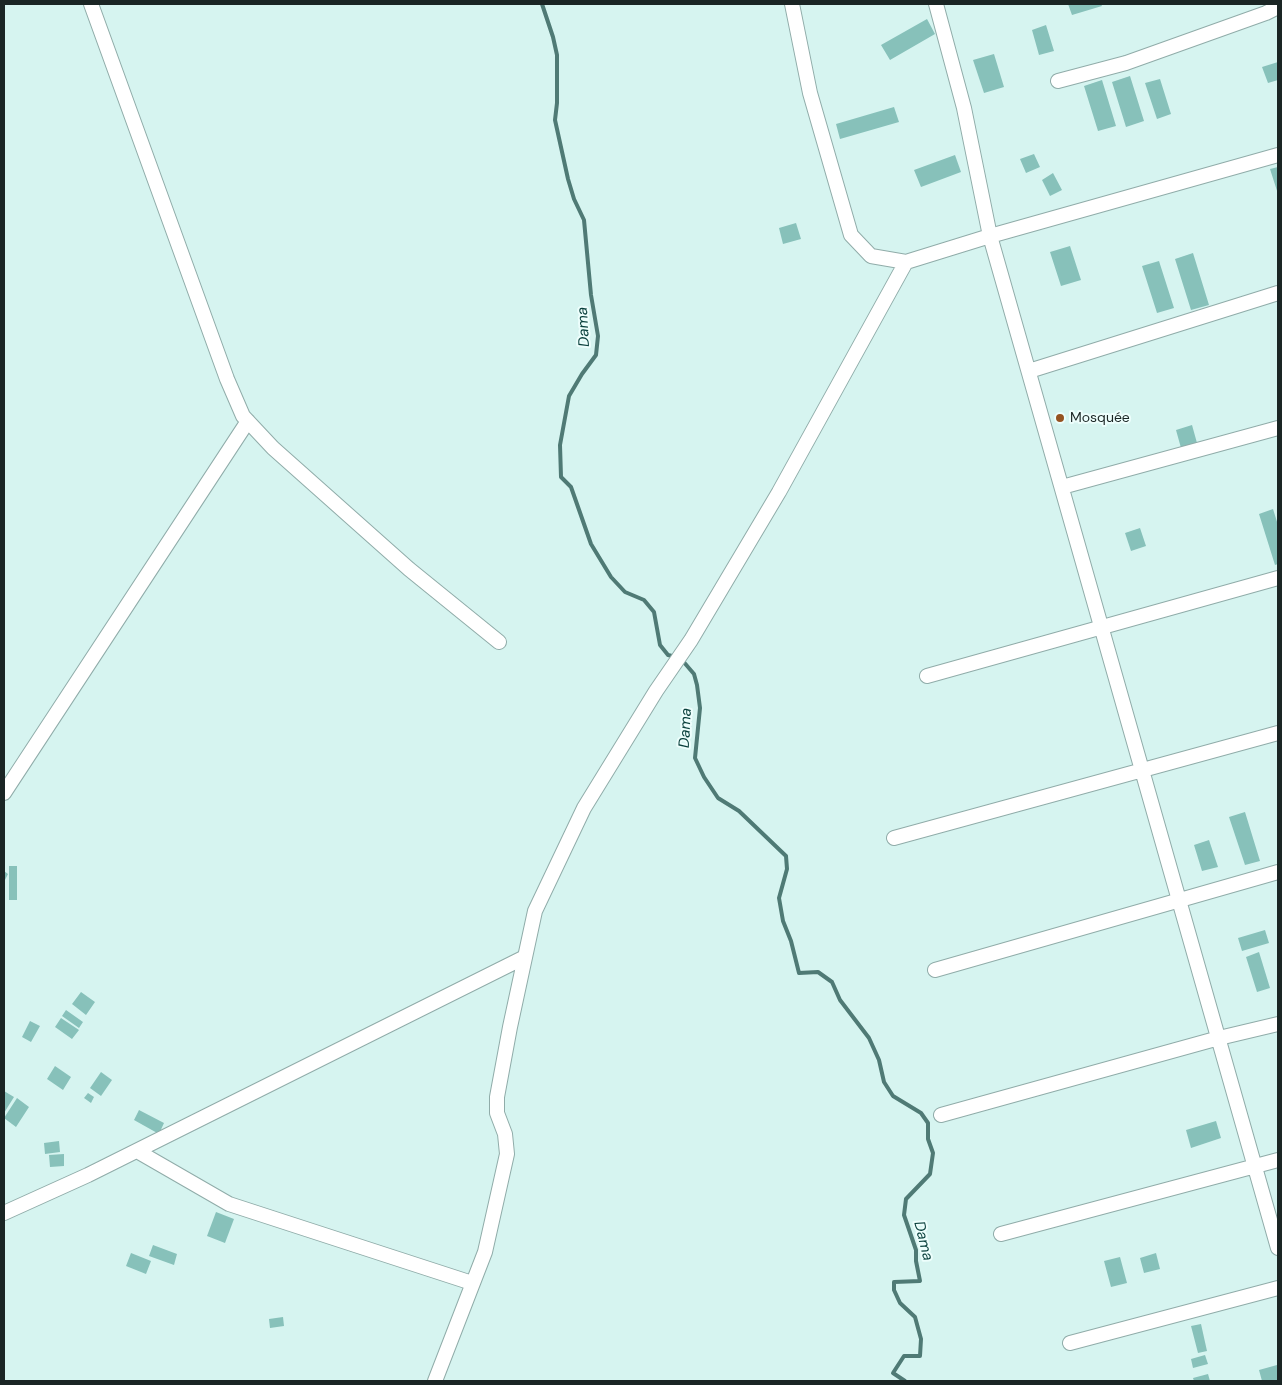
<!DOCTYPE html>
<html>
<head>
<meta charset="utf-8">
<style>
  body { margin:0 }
  #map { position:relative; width:1282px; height:1385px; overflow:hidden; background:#d6f4f0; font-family:"DM Sans",sans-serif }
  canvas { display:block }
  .frame { position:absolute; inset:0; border:5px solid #1a2524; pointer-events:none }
</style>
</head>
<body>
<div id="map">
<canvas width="1282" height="1385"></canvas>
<div class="frame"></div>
</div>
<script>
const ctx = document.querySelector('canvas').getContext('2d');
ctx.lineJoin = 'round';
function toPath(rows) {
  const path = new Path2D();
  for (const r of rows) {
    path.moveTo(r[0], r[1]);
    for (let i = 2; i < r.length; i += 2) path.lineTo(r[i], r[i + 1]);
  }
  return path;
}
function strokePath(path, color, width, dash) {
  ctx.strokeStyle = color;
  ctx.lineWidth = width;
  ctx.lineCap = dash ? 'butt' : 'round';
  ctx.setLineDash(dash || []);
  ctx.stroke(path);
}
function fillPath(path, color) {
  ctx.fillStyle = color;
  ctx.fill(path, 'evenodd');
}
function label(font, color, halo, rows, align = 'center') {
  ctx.font = font + ' "DM Sans",sans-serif';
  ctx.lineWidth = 4;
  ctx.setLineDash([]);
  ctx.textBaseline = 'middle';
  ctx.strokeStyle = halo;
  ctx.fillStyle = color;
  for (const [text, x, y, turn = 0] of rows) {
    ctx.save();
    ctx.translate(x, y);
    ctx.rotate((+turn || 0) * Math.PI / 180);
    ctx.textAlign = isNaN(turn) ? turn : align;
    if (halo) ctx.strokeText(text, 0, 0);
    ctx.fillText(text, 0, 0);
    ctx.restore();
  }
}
const stream = toPath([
  [542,4,553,37,557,55,557,103,555,120,568,179,574,199,584,220,591,295,598,336,596,355,582,374,569,396,560,445,561,477,571,487,591,544,611,577,625,592,644,600,654,612,660,645,668,655,676,657],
  [682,660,694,674,697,685,700,708,695,758,704,777,718,798,739,811,786,856,787,869,779,898,783,921,791,941,799,973,818,972,832,982,840,1000,869,1038,879,1060,884,1082,893,1096,921,1113,928,1123,928,1139,933,1153,930,1174,906,1199,904,1215,916,1250,916,1261,920,1281,894,1282,894,1290,900,1303,915,1317,921,1339,920,1356,904,1356,893,1373,905,1381]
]);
const building = toPath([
  [1068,4,1101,4,1102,6,1072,15],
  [927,19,935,34,890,60,881,45],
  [1046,25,1054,51,1039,55,1032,30],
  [994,54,1004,87,984,93,973,60],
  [1278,62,1278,80,1268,83,1262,67],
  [1130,76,1144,121,1126,127,1112,82],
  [1160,79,1171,114,1157,119,1145,83],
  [1102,80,1116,126,1098,131,1084,86],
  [894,107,899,122,840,139,836,124],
  [1034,154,1040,167,1026,173,1020,159],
  [955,155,961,172,921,187,914,170],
  [1278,167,1278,194,1270,169],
  [1053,173,1062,190,1050,196,1042,180],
  [796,223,801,239,783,244,779,228],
  [1070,246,1081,280,1061,286,1050,252],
  [1193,253,1209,305,1191,310,1175,259],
  [1159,261,1174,308,1157,313,1142,266],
  [1192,425,1197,443,1181,448,1176,430],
  [1273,509,1278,525,1278,564,1275,565,1259,514],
  [1140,528,1146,546,1131,551,1125,533],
  [1245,812,1260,861,1245,865,1229,817],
  [1209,840,1218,867,1202,871,1194,845],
  [9,866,17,866,17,900,9,900],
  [4,871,8,874,4,882],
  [1265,930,1269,943,1242,951,1238,938],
  [1259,952,1270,988,1257,992,1246,957],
  [81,992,95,1002,86,1015,72,1004],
  [66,1010,83,1022,79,1028,62,1016],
  [61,1018,79,1030,72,1039,55,1027],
  [30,1021,40,1026,31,1042,22,1037],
  [55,1066,71,1077,63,1090,47,1079],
  [101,1072,112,1080,101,1096,90,1088],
  [4,1091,14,1097,4,1113],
  [88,1093,94,1097,91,1103,84,1098],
  [17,1098,29,1107,16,1127,4,1118],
  [139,1110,164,1123,159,1134,134,1120],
  [1216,1121,1221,1138,1191,1148,1186,1130],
  [59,1141,60,1152,45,1154,44,1143],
  [64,1154,64,1166,50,1167,49,1155],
  [216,1212,234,1219,225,1243,207,1236],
  [153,1245,177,1254,174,1265,149,1256],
  [131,1253,151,1261,146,1274,126,1266],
  [1156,1253,1160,1269,1144,1273,1140,1258],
  [1120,1257,1127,1283,1111,1287,1104,1261],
  [283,1317,284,1326,270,1328,269,1319],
  [1201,1324,1207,1351,1198,1353,1191,1326],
  [1205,1355,1208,1364,1193,1368,1191,1359],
  [1277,1365,1278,1381,1262,1381,1259,1370],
  [1208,1374,1210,1381,1194,1381,1193,1378]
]);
const minor = toPath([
  [91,4,227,379,243,416,273,448,409,569,499,642],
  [792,4,810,93,851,235,871,256,906,262],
  [936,4,964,108,990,236,1278,1248],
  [1058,81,1126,63,1266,13,1278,7],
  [1029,371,1278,293],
  [1062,487,1278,428],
  [927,676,1278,578],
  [4,793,248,421],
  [894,838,1278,733],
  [935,970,1278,872],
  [941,1115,1219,1038,1278,1024],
  [137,1151,229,1204,472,1283],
  [4,1213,88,1175,525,957],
  [1001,1234,1278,1160],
  [1070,1343,1278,1288],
  [435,1381,485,1252,507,1154,505,1134,497,1113,497,1097,510,1027,535,911,584,808,656,691,691,640,779,492,906,262,990,236,1278,155]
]);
const markers = [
  [1060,418,5,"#955321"]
];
const poiNames = [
  ["Mosquée",1070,418]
];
const waterNames = [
  ["Dama",584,327,-93],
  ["Dama",686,728,-87],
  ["Dama",923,1241,76]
];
strokePath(stream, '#4f7a75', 4);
fillPath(building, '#87c1ba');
strokePath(minor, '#90aca9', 16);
strokePath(minor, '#fff', 14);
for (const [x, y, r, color] of markers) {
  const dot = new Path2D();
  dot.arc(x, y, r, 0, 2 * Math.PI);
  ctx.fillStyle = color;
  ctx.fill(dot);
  strokePath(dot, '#edfefc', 2);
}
label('14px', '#1a2524', '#edfefc', poiNames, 'left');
label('italic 15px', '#083f3b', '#edfefc', waterNames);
</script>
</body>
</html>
